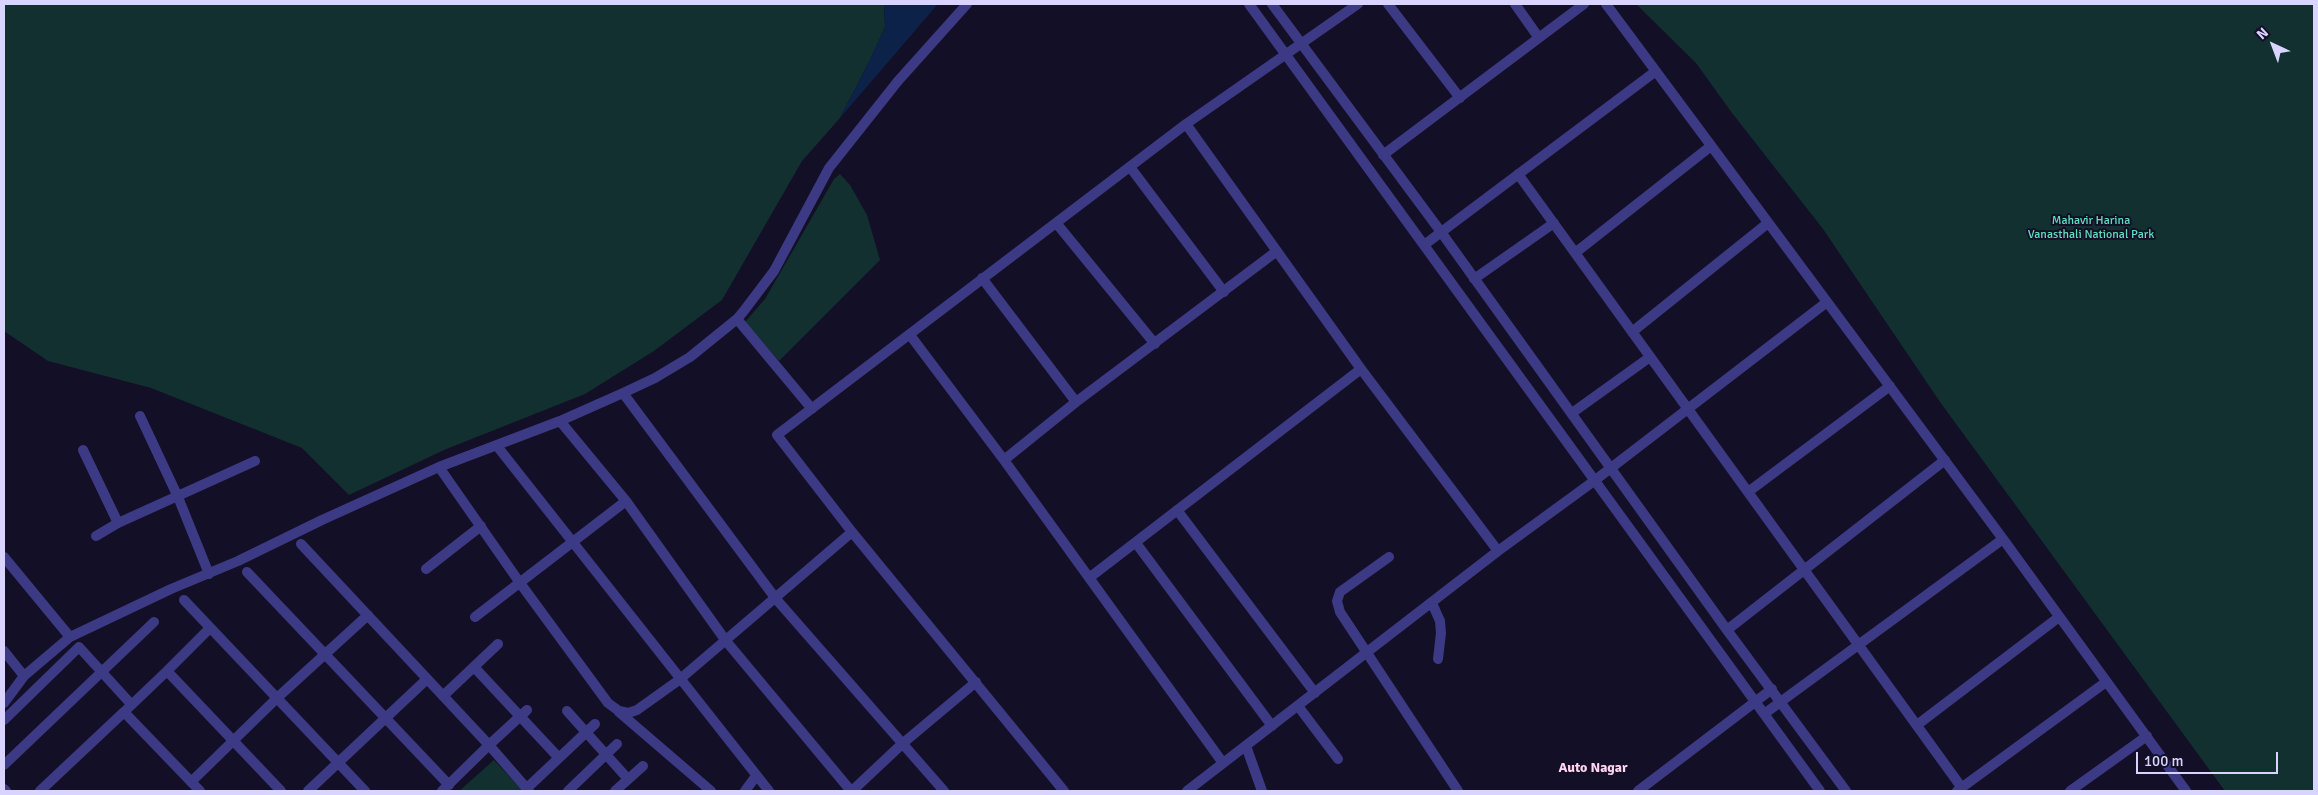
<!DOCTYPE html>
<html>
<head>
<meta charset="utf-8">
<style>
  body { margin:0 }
  #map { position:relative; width:2318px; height:795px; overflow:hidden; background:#130f26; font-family:Signika,sans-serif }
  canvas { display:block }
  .frame { position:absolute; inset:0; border:5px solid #d9d4ff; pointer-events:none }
  .north { position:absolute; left:2248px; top:20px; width:50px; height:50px; -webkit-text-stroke:4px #130f26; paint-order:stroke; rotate:317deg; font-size:14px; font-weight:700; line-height:20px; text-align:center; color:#d9d4ff }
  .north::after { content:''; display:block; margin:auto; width:18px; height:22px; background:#d9d4ff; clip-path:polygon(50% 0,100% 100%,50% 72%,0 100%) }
  .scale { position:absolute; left:2136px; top:752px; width:142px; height:22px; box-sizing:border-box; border:2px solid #d9d4ff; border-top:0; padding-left:6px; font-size:15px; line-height:18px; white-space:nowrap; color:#d9d4ff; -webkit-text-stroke:4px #130f26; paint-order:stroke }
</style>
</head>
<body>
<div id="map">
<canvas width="2318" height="795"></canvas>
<div class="frame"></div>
<div class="north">N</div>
<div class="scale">100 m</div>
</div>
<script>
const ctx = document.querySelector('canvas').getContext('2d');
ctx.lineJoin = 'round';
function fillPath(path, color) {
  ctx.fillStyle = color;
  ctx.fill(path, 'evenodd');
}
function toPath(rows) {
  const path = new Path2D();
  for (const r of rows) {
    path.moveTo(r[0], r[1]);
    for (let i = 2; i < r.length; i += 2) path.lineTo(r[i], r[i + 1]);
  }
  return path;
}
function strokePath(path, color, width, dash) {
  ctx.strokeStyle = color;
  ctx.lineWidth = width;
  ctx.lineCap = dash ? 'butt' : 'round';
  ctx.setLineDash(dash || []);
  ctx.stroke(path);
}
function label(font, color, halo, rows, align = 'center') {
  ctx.font = font + ' Signika,sans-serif';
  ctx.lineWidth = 4;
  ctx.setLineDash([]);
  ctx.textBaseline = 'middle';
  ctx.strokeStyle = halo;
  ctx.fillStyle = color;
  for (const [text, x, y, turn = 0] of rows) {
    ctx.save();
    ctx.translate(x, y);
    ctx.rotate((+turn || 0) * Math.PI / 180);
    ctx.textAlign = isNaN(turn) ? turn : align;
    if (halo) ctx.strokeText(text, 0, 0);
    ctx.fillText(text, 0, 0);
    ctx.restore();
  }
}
const green = toPath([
  [4,4,884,4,885,27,871,58,840,118,802,161,722,300,654,351,585,394,444,450,349,495,302,448,151,388,48,361,4,331],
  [1636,4,2314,4,2314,791,2225,791,1940,402,1823,229,1732,113,1696,63],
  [840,174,850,185,867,215,880,260,779,361,745,322,765,299,834,179],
  [494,760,523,791,459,791]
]);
const water = toPath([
  [884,4,938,4,840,118,871,58,885,27]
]);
const street = toPath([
  [1249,4,1820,791],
  [1272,4,1441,232,1727,630,1846,791],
  [1388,4,1460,98],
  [1515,4,1539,38],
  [1606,4,2003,539,2186,791],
  [1186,124,1361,369,1498,551],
  [1383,155,1584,4],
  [1130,167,1224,292],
  [1518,174,1962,788],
  [1057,224,1155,344],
  [1424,245,1656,71],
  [1575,253,1711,146],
  [982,278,1076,402],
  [1474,279,1554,223],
  [737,319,812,409],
  [1632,332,1768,223],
  [910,335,1004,460,1223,763],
  [623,393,776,599,944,791],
  [1572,413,1650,357],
  [140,416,178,497,209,574],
  [560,421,626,501,726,641,851,791],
  [497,446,769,791],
  [83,450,118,523],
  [1004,460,1076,402,1277,251],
  [439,467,520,583,608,703,619,711,628,713,637,710,679,680,852,532],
  [1748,492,1890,386],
  [1177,510,1315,693],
  [96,536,118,523,255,461],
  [1136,543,1272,726],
  [301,544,489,745,527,710],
  [4,557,70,637],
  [1389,557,1340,592,1337,601,1340,612,1458,791],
  [426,569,481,526],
  [247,572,449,785],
  [1089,578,1361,369],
  [184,600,365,791],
  [1432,603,1440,621,1441,633,1438,659],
  [475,617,626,501],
  [1727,630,1945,460],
  [4,651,24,676],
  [474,667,559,758],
  [167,671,210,628],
  [443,696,498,644],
  [4,703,24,676,70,637,171,589,238,561,322,520,439,467,560,421,623,393,655,378,690,357,737,319,743,312,774,271,829,168,898,81,967,4],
  [1298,706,1338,759],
  [567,711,628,779],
  [124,712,167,671,281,791],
  [619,712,711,791],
  [1764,714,2003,539],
  [4,720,79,647,131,704],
  [1917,725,2059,617],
  [1246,746,1262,791],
  [4,765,154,622],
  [191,782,277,698,368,615],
  [4,789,6,791],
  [526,789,595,724],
  [40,791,124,712,200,791],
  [308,791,427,679],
  [442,791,489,745,529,791],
  [568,791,617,744],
  [615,791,643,766],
  [745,791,756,776],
  [852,791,902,744,976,682],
  [1064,791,852,532,777,435,1186,124,1358,4],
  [1187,791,1498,551,1594,481,1827,302],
  [1638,791,1772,689],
  [1957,791,2106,682],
  [2070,791,2147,736]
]);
const parkNames = [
  ["Mahavir Harina",2091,221],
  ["Vanasthali National Park",2091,235]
];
const neighbourhoodNames = [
  ["Auto Nagar",1593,768]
];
fillPath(green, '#12302f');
fillPath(water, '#0c2248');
strokePath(street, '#3d3a85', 10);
label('12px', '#5fe0c0', '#130f26', parkNames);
label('bold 14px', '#ffd6f0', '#130f26', neighbourhoodNames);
</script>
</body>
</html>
